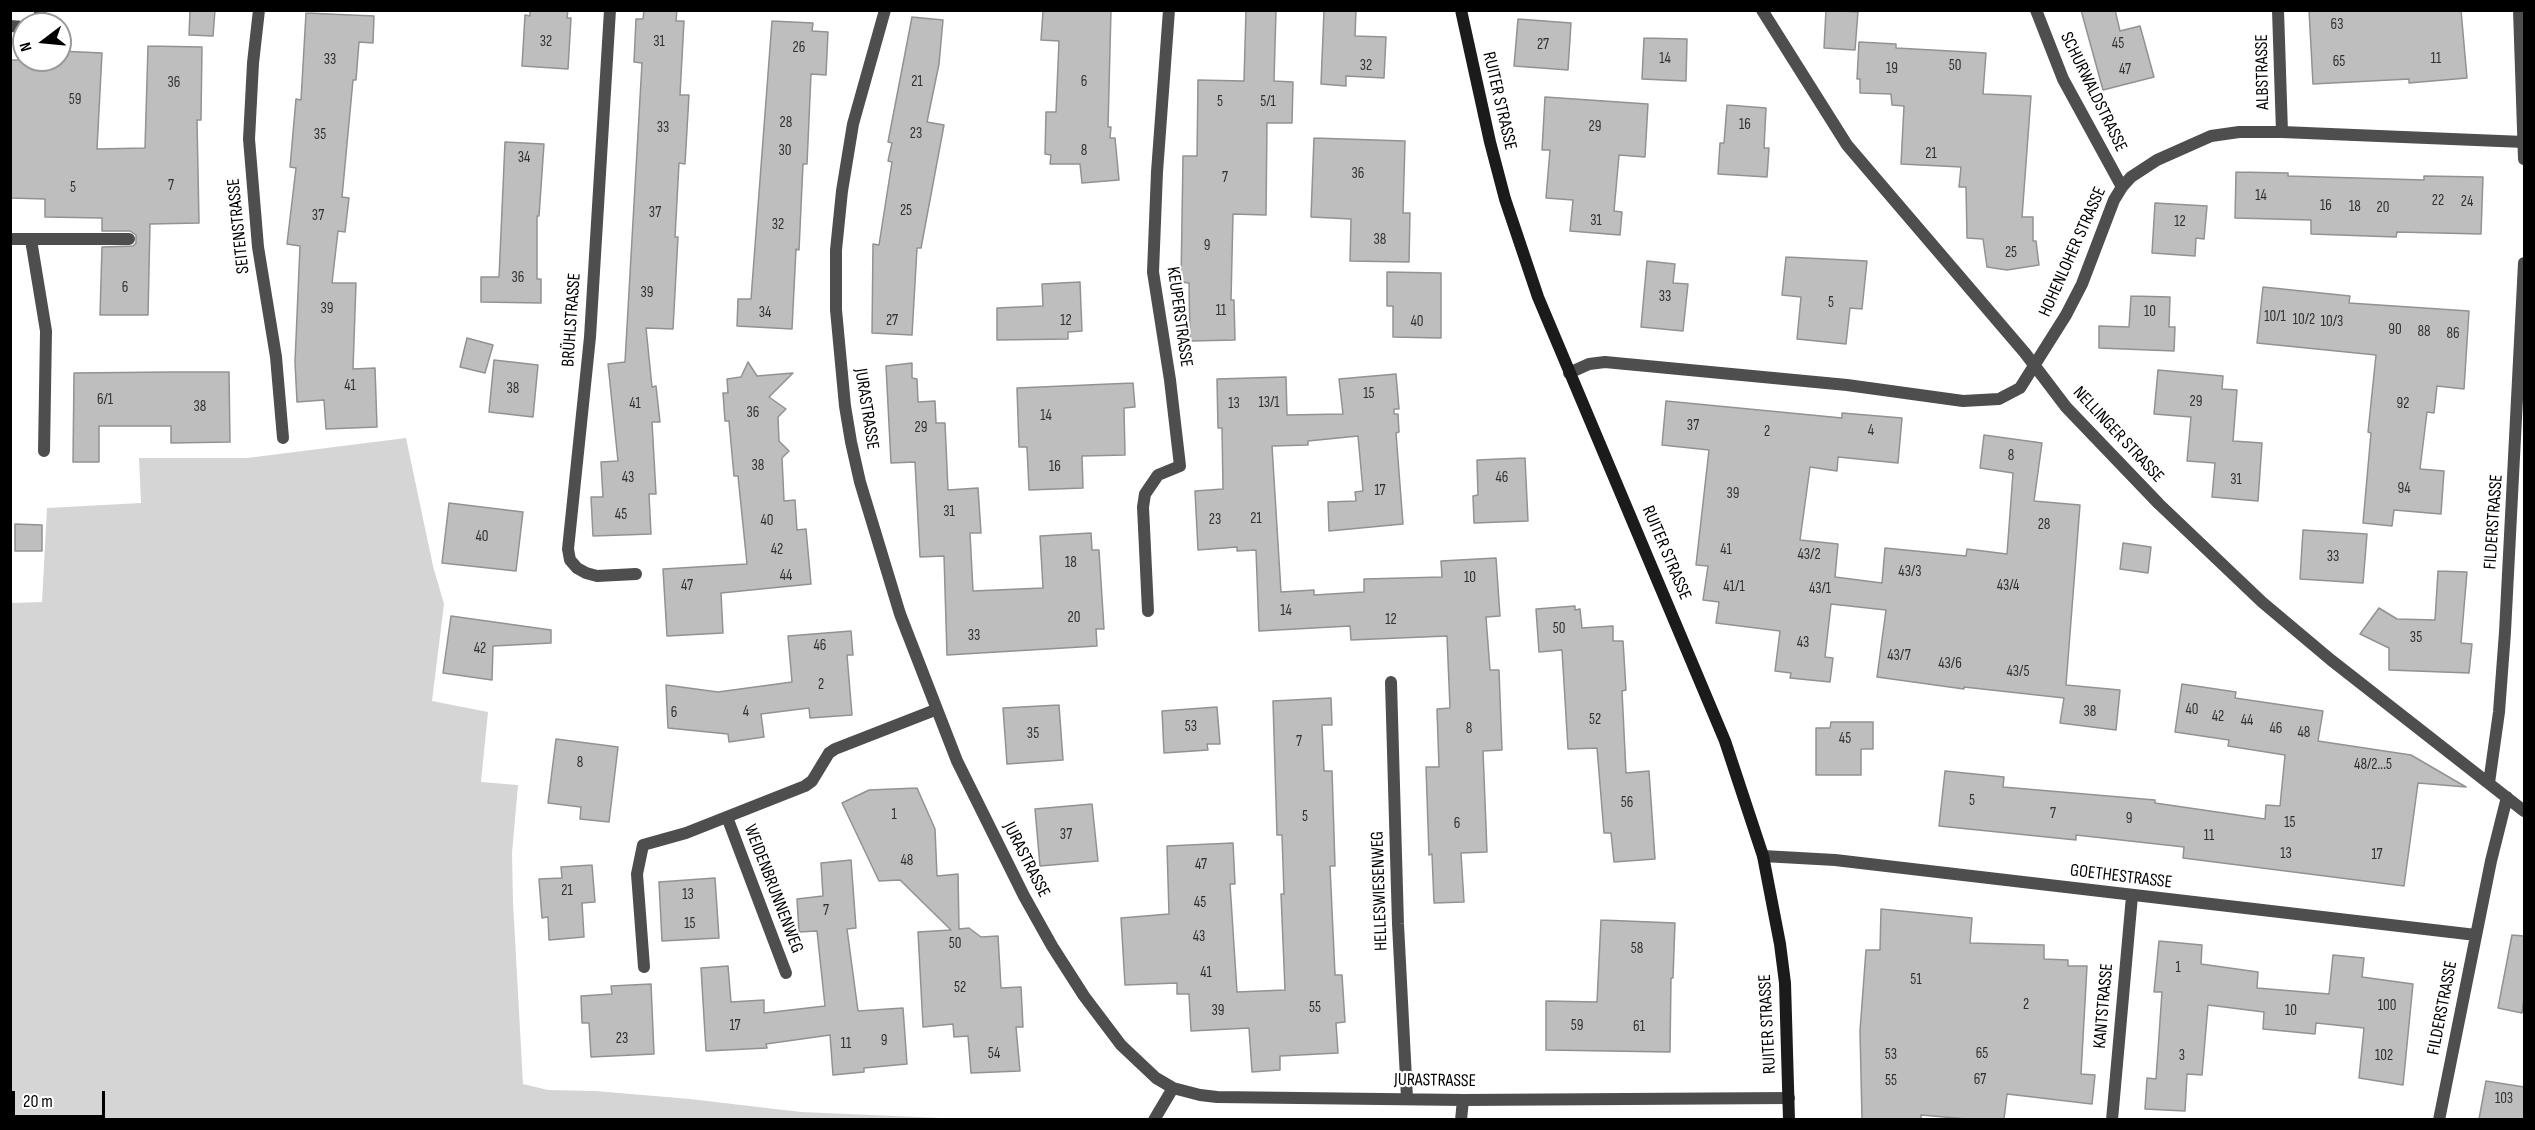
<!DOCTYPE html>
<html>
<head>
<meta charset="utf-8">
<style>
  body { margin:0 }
  #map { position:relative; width:2535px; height:1130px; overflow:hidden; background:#fff; font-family:"Sofia Sans Condensed",sans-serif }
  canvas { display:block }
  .frame { position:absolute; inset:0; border:12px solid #000; pointer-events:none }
  .north { position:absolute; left:12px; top:12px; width:60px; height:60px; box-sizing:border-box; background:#fff; border:2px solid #999; border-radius:50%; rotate:254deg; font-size:16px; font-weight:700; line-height:24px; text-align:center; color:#000 }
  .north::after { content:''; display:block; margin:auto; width:21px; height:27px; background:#000; clip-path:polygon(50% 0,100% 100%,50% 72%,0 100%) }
  .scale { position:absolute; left:12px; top:1091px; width:93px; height:27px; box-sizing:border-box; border:3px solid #000; border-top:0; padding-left:8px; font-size:18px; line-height:21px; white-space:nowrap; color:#000; -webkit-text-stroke:4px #fff; paint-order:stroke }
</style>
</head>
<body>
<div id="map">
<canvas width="2535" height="1130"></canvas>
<div class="frame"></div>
<div class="north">N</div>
<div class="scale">20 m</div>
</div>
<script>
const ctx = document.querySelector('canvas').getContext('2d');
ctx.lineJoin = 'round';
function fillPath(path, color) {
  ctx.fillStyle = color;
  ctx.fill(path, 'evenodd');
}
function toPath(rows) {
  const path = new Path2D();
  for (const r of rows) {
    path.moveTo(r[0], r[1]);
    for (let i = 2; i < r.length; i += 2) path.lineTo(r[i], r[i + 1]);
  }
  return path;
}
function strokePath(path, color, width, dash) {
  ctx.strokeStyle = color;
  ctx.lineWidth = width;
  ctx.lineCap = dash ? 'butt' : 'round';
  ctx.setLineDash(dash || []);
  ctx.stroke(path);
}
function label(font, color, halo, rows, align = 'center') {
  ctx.font = font + ' "Sofia Sans Condensed",sans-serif';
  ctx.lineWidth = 4.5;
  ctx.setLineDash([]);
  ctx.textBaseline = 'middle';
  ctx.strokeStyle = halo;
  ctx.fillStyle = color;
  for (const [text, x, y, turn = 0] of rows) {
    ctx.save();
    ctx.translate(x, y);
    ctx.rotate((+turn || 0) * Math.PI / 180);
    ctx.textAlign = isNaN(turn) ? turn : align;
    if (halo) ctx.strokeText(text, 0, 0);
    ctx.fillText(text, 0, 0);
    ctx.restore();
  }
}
const green = toPath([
  [406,438,433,566,444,604,432,701,488,712,481,782,518,785,512,853,513,902,523,1084,548,1090,595,1091,690,1099,801,1112,965,1119,11,1119,11,603,42,602,47,508,141,503,139,458,247,458]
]);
const building = toPath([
  [190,10,215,10,213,36,189,35,190,10],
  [530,10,568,10,567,18,571,18,568,69,522,66,525,15,530,16,530,10],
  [644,10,677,10,676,21,684,21,680,95,689,95,685,164,679,163,675,237,678,237,673,329,646,328,652,387,656,386,660,422,652,422,656,494,649,494,651,534,593,536,591,497,603,497,601,462,618,461,608,364,625,362,642,63,634,62,636,19,643,19,644,10],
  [1111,10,1108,127,1111,127,1110,138,1115,138,1119,180,1082,183,1080,164,1050,164,1051,155,1045,154,1046,112,1056,112,1059,41,1041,40,1043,11,1111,10],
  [1246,10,1276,10,1274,81,1293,82,1292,123,1267,123,1266,215,1233,214,1231,300,1234,300,1235,340,1190,341,1189,283,1181,282,1183,156,1197,156,1198,80,1244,81,1246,10],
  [1324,10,1356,10,1355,36,1386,37,1384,78,1346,76,1346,86,1321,84,1324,10],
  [1826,10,1858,12,1855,50,1824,48,1826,10],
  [2081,10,2115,10,2120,31,2140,26,2154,77,2103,90,2081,10],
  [2309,10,2461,10,2467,78,2409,83,2409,79,2313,84,2309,10],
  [306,13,374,16,373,43,359,42,356,80,353,80,342,197,349,198,345,232,338,231,332,283,356,283,353,369,375,368,377,427,326,429,324,400,297,402,295,362,300,246,287,244,296,168,290,167,296,99,301,100,306,13],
  [912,17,943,20,939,64,927,122,944,125,921,248,917,248,912,335,872,333,873,244,879,245,892,162,888,161,892,143,888,142,912,17],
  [1518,19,1571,23,1568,70,1514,66,1518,19],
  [772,21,813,23,812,31,828,32,826,75,811,74,807,164,803,164,799,250,796,249,792,329,737,326,738,299,751,299,772,21],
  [1644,38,1687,39,1686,81,1642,79,1644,38],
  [1859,42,1896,44,1896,48,1986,53,1983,94,2031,96,2022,217,2033,217,2033,241,2036,241,2039,265,2007,270,1987,267,1983,239,1967,238,1966,187,1959,187,1961,167,1901,164,1904,106,1892,105,1891,94,1860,93,1860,79,1857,79,1859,42],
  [148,46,202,47,201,120,197,120,199,223,150,224,148,315,100,315,102,247,133,246,136,243,136,235,130,231,102,231,102,218,45,217,45,199,10,198,10,60,60,60,60,51,102,53,97,149,145,148,148,46],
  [1545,97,1648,104,1645,157,1619,155,1614,211,1622,212,1620,235,1570,231,1573,200,1546,198,1550,150,1542,150,1545,97],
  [1727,105,1766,108,1764,148,1769,148,1767,177,1718,174,1720,143,1724,143,1727,105],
  [1314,138,1405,141,1403,213,1410,213,1409,262,1350,261,1351,219,1311,217,1314,138],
  [505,142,544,144,539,216,537,216,537,279,541,279,541,303,481,302,481,277,499,277,505,142],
  [2236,172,2288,173,2288,176,2424,180,2424,176,2483,177,2481,234,2397,232,2396,237,2311,234,2311,220,2235,218,2236,172],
  [2155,203,2207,206,2204,239,2196,238,2195,256,2152,253,2155,203],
  [1786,257,1867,261,1862,309,1850,308,1846,344,1797,339,1801,297,1782,295,1786,257],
  [1647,261,1675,264,1673,283,1688,284,1683,331,1641,327,1647,261],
  [1387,272,1441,273,1441,338,1393,337,1393,306,1387,306,1387,272],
  [1080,282,1082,331,1068,332,1068,339,997,340,997,308,1043,306,1042,284,1080,282],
  [2263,287,2350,296,2349,303,2469,311,2464,389,2437,386,2434,413,2427,412,2420,469,2444,471,2441,514,2394,510,2392,526,2363,523,2371,433,2368,432,2376,355,2257,343,2263,287],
  [2131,296,2170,297,2169,327,2175,327,2174,351,2099,348,2099,326,2129,327,2131,296],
  [467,338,493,345,485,373,460,367,467,338],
  [494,360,538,365,533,417,489,412,494,360],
  [748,362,757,376,793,373,769,397,786,409,778,417,779,441,789,451,782,458,784,501,795,500,797,530,806,529,811,584,721,593,723,633,667,636,663,569,747,564,738,476,734,476,729,421,725,421,723,393,728,393,727,379,741,377,748,362],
  [912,363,912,378,917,379,918,402,935,401,936,423,945,423,948,490,978,488,981,533,970,533,973,591,1043,588,1040,536,1091,533,1092,550,1099,550,1104,629,1096,629,1097,646,947,655,944,556,920,557,915,462,891,463,886,366,912,363],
  [2158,370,2223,376,2222,389,2237,390,2233,441,2262,443,2258,501,2212,497,2215,463,2187,461,2191,417,2154,414,2158,370],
  [171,372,229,372,230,442,171,443,171,426,99,426,99,462,73,462,74,373,171,372],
  [1396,374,1399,409,1394,409,1394,414,1398,414,1399,432,1396,433,1403,524,1329,531,1328,502,1356,501,1355,492,1363,491,1358,436,1308,441,1308,445,1272,446,1281,592,1314,590,1314,595,1364,592,1364,579,1442,577,1441,561,1496,558,1500,616,1486,617,1490,670,1499,670,1502,750,1483,751,1487,852,1461,853,1464,902,1434,903,1432,854,1429,855,1426,767,1439,767,1437,709,1450,708,1447,636,1351,640,1350,626,1259,631,1256,550,1237,551,1237,547,1198,550,1195,491,1223,489,1222,428,1218,428,1217,379,1286,377,1287,415,1343,414,1339,379,1396,374],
  [1133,383,1135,407,1124,408,1125,455,1082,456,1083,488,1029,490,1027,447,1019,447,1017,388,1133,383],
  [1666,401,1842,418,1842,413,1902,418,1898,463,1838,457,1837,471,1810,467,1800,540,1838,544,1835,577,1882,583,1885,548,1966,556,1967,549,2007,554,2013,473,1980,468,1984,435,2042,443,2034,501,2080,505,2066,685,2120,690,2116,730,2060,723,2064,698,1964,687,1964,689,1877,677,1886,610,1831,604,1825,657,1833,658,1830,682,1790,678,1791,673,1775,671,1780,631,1716,623,1719,602,1703,600,1708,566,1696,565,1709,450,1662,445,1666,401],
  [1525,458,1528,521,1474,523,1473,496,1478,495,1477,460,1525,458],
  [449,503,523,512,516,571,442,563,449,503],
  [15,524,42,525,42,551,15,551,15,524],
  [2303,530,2367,534,2363,583,2300,579,2303,530],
  [2123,543,2151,547,2148,573,2120,569,2123,543],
  [2438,571,2467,572,2461,643,2472,644,2469,673,2389,670,2389,648,2360,634,2379,608,2397,619,2435,620,2438,571],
  [1575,606,1575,610,1580,609,1582,628,1613,626,1613,641,1623,641,1626,690,1622,691,1626,773,1649,771,1655,859,1614,862,1611,833,1604,833,1597,748,1568,749,1562,650,1539,652,1536,609,1575,606],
  [451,616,551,630,551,643,493,646,492,680,443,673,451,616],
  [851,631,853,655,847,655,852,715,810,718,809,708,761,714,764,737,729,742,728,734,668,728,666,685,718,692,792,682,788,636,851,631],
  [2182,684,2236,692,2235,698,2323,711,2318,741,2411,755,2466,787,2418,783,2404,886,2183,858,2184,847,2076,835,2076,840,1939,826,1945,771,2004,777,2003,787,2155,800,2155,803,2265,819,2266,805,2280,806,2285,755,2228,746,2229,740,2175,732,2182,684],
  [1331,698,1332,725,1322,725,1324,771,1332,771,1335,866,1330,866,1335,975,1342,975,1345,1022,1336,1023,1338,1053,1280,1056,1280,1070,1252,1072,1249,1028,1191,1031,1189,994,1177,994,1177,983,1125,985,1121,918,1169,914,1167,846,1233,843,1235,884,1230,884,1237,992,1285,990,1281,894,1284,894,1282,835,1277,835,1273,701,1331,698],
  [1059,705,1063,760,1007,764,1003,708,1059,705],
  [1217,707,1220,744,1207,744,1208,750,1164,753,1162,711,1217,707],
  [1831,722,1873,722,1873,749,1861,749,1861,775,1816,775,1816,728,1830,728,1831,722],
  [556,739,618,747,609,822,580,819,581,807,548,803,556,739],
  [917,788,935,829,937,876,958,874,959,929,969,928,981,937,998,936,1001,988,1021,987,1023,1027,1016,1027,1020,1071,971,1073,968,1036,954,1037,953,1024,923,1027,918,932,951,930,900,880,879,881,842,803,869,790,917,788],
  [1092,804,1098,861,1040,866,1035,809,1092,804],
  [851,860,856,928,847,929,858,1011,903,1008,907,1064,864,1068,864,1072,833,1075,830,1035,766,1044,767,1048,706,1051,701,968,728,966,731,1002,764,1000,764,1013,825,1006,817,931,799,932,797,899,823,896,821,863,851,860],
  [592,865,595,902,582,903,584,937,549,940,548,917,542,918,539,879,562,878,561,867,592,865],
  [715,878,719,938,662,941,659,882,715,878],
  [1881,909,1972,918,1970,943,2044,945,2044,959,2068,960,2068,966,2087,966,2081,1074,2095,1075,2092,1104,2007,1094,2004,1119,1967,1119,1921,1115,1921,1119,1862,1119,1860,1031,1866,950,1880,950,1881,909],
  [1601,920,1675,923,1673,978,1671,978,1670,1052,1546,1050,1546,1001,1597,1002,1601,920],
  [2512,935,2524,936,2524,998,2522,1013,2498,1008,2512,935],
  [2159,941,2202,945,2201,964,2258,972,2257,988,2329,994,2333,955,2364,958,2362,977,2413,984,2403,1085,2359,1078,2364,1028,2316,1023,2315,1034,2263,1029,2264,1012,2208,1005,2202,1075,2187,1074,2185,1111,2145,1109,2147,1078,2156,1079,2162,992,2154,992,2159,941],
  [651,984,654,1054,591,1057,589,1023,582,1023,581,996,612,994,611,986,651,984],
  [2486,1081,2524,1087,2524,1119,2479,1119,2486,1081]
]);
const street = toPath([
  [259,10,253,63,249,139,258,247,276,357,283,438],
  [610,10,590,337,568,549,570,560,577,568,586,573,597,576,636,574],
  [885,10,853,124,842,191,836,250,836,310,845,406,851,442,860,482,900,614,957,761,1024,896,1052,946,1084,996,1121,1045,1156,1078,1173,1088,1200,1095,1217,1097,1463,1100,1789,1098],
  [1762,10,1847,145,2025,353,2066,407,2159,504,2262,602,2331,660,2524,811],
  [2036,10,2063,79,2122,187],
  [2278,10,2282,132],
  [2519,10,2524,159],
  [40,24,40,10],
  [10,26,24,27],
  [10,239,129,239],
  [31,240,46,331,44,451],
  [1569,373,1589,364,1605,362,1847,385,1963,401,1999,399,2020,388,2066,315,2082,284,2114,200,2122,187,2131,177,2157,160,2211,136,2239,132,2282,132,2524,142],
  [1148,611,1143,507,1145,494,1158,475,1180,466,1170,380,1153,272,1157,172,1169,10],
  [1391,682,1398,924,1407,1098],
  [2489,783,2499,712,2505,632,2524,263],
  [727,817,786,973],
  [1763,856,1835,860,2476,935],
  [644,967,637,874,643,845,686,833,805,786,812,781,829,753,835,749,935,710],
  [1154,1120,1173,1088],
  [1461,1120,1463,1100],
  [2112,1120,2132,896],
  [2439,1120,2491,861,2507,797]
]);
const secondary = toPath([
  [1461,10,1490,142,1505,199,1538,297,1725,741,1763,856,1780,944,1785,983,1789,1120]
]);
const numberNames = [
  ["63",2337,25],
  ["32",546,42],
  ["31",659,42],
  ["45",2118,44],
  ["27",1543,45],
  ["26",799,48],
  ["14",1665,59],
  ["11",2436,59],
  ["33",330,60],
  ["65",2339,62],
  ["32",1366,66],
  ["50",1955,66],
  ["19",1892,69],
  ["47",2125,70],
  ["21",917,82],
  ["6",1084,82],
  ["36",174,83],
  ["59",75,100],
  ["5",1220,102],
  ["5/1",1268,102],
  ["28",786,123],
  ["16",1745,125],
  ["29",1595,127],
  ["33",663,128],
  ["23",916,134],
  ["35",320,135],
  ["30",785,151],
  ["8",1084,151],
  ["21",1931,154],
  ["34",524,158],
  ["36",1358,174],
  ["7",1225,178],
  ["7",171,186],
  ["5",73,188],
  ["14",2261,196],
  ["22",2438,201],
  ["24",2467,202],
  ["16",2326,206],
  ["18",2355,207],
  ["20",2383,208],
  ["25",906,211],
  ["37",655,213],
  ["37",318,216],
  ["31",1596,221],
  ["12",2180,222],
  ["32",778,225],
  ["38",1380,240],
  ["9",1207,246],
  ["25",2011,253],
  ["36",518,278],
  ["6",125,288],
  ["39",647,293],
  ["33",1665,297],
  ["5",1831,303],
  ["39",327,309],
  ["11",1221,311],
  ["10",2150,312],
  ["34",765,313],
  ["10/1",2275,317],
  ["10/2",2304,320],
  ["27",892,321],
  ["12",1066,321],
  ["40",1417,322],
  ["10/3",2332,322],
  ["90",2395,330],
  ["88",2424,332],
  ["86",2453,334],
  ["41",350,386],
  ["38",513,389],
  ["15",1369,394],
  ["6/1",105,400],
  ["29",2196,402],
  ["13/1",1269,403],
  ["41",635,404],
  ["13",1234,404],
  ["92",2403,404],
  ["38",200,407],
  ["36",753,413],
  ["14",1046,416],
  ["37",1693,426],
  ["29",921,428],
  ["4",1871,431],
  ["2",1767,432],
  ["8",2011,456],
  ["38",758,466],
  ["16",1055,467],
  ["43",628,478],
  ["46",1502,478],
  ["31",2236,480],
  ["94",2404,489],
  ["17",1380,491],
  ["39",1733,494],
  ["31",949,512],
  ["45",621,515],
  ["21",1256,519],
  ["23",1215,520],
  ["40",767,521],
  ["28",2044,525],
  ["40",482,537],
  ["42",777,550],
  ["41",1726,550],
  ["43/2",1809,555],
  ["33",2333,557],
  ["18",1071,563],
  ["43/3",1910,572],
  ["44",786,576],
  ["10",1470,578],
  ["47",687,586],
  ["43/4",2008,586],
  ["41/1",1734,587],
  ["43/1",1820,589],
  ["14",1286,611],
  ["20",1074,618],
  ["12",1391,620],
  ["50",1559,629],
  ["33",974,636],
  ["35",2416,638],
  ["43",1803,643],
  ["46",820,646],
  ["42",480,649],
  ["43/7",1899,656],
  ["43/6",1950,664],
  ["43/5",2018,672],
  ["2",821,685],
  ["40",2192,710],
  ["4",746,712],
  ["38",2090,712],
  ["6",674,713],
  ["42",2218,717],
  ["52",1595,720],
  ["44",2247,721],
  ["53",1191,727],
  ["8",1469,729],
  ["46",2276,729],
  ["48",2304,733],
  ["35",1033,734],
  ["45",1845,739],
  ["7",1299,742],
  ["8",580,763],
  ["48/2...5",2373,765],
  ["5",1972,801],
  ["56",1627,803],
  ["7",2053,814],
  ["1",894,815],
  ["5",1305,817],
  ["9",2129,819],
  ["15",2290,823],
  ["6",1457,824],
  ["37",1066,835],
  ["11",2209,836],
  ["13",2286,854],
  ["17",2377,855],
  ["48",907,861],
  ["47",1201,865],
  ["21",567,891],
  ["13",688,895],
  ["45",1200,903],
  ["7",826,911],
  ["15",690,924],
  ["43",1199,937],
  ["50",955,944],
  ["58",1637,949],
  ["1",2178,968],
  ["41",1206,973],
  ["51",1916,980],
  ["52",960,988],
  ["2",2026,1005],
  ["100",2387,1006],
  ["55",1315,1008],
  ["39",1218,1011],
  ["10",2291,1011],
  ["17",735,1026],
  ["59",1577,1026],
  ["61",1639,1027],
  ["23",622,1039],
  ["9",884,1041],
  ["11",846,1044],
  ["54",994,1054],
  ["65",1982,1054],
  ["53",1891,1055],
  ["3",2182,1056],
  ["102",2384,1056],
  ["67",1980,1080],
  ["55",1891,1081],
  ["103",2504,1099]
];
const streetNames = [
  ["ALBSTRASSE",2263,72,-91],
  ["SCHURWALDSTRASSE",2093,92,64],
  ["RUITER STRASSE",1499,101,77],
  ["SEITENSTRASSE",239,226,-96],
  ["HOHENLOHER STRASSE",2073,252,-66],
  ["KEUPERSTRASSE",1179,317,82],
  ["BRÜHLSTRASSE",572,320,-86],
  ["JURASTRASSE",866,409,81],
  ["NELLINGER STRASSE",2118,435,47],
  ["FILDERSTRASSE",2494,522,-86],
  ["RUITER STRASSE",1666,553,67],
  ["JURASTRASSE",1026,860,63],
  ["GOETHESTRASSE",2121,877,7],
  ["WEIDENBRUNNENWEG",773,889,69],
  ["HELLESWIESENWEG",1380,891,-92],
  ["KANTSTRASSE",2104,1006,-85],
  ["FILDERSTRASSE",2443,1008,-79],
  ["RUITER STRASSE",1768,1024,-93],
  ["JURASTRASSE",1435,1081,1]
];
fillPath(green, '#d5d5d5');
fillPath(building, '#bebebe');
strokePath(building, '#929292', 1.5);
strokePath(street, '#4e4e4e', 12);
strokePath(secondary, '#1b1b1b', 12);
label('15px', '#303030', null, numberNames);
label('18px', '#000', '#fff', streetNames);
</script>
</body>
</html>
